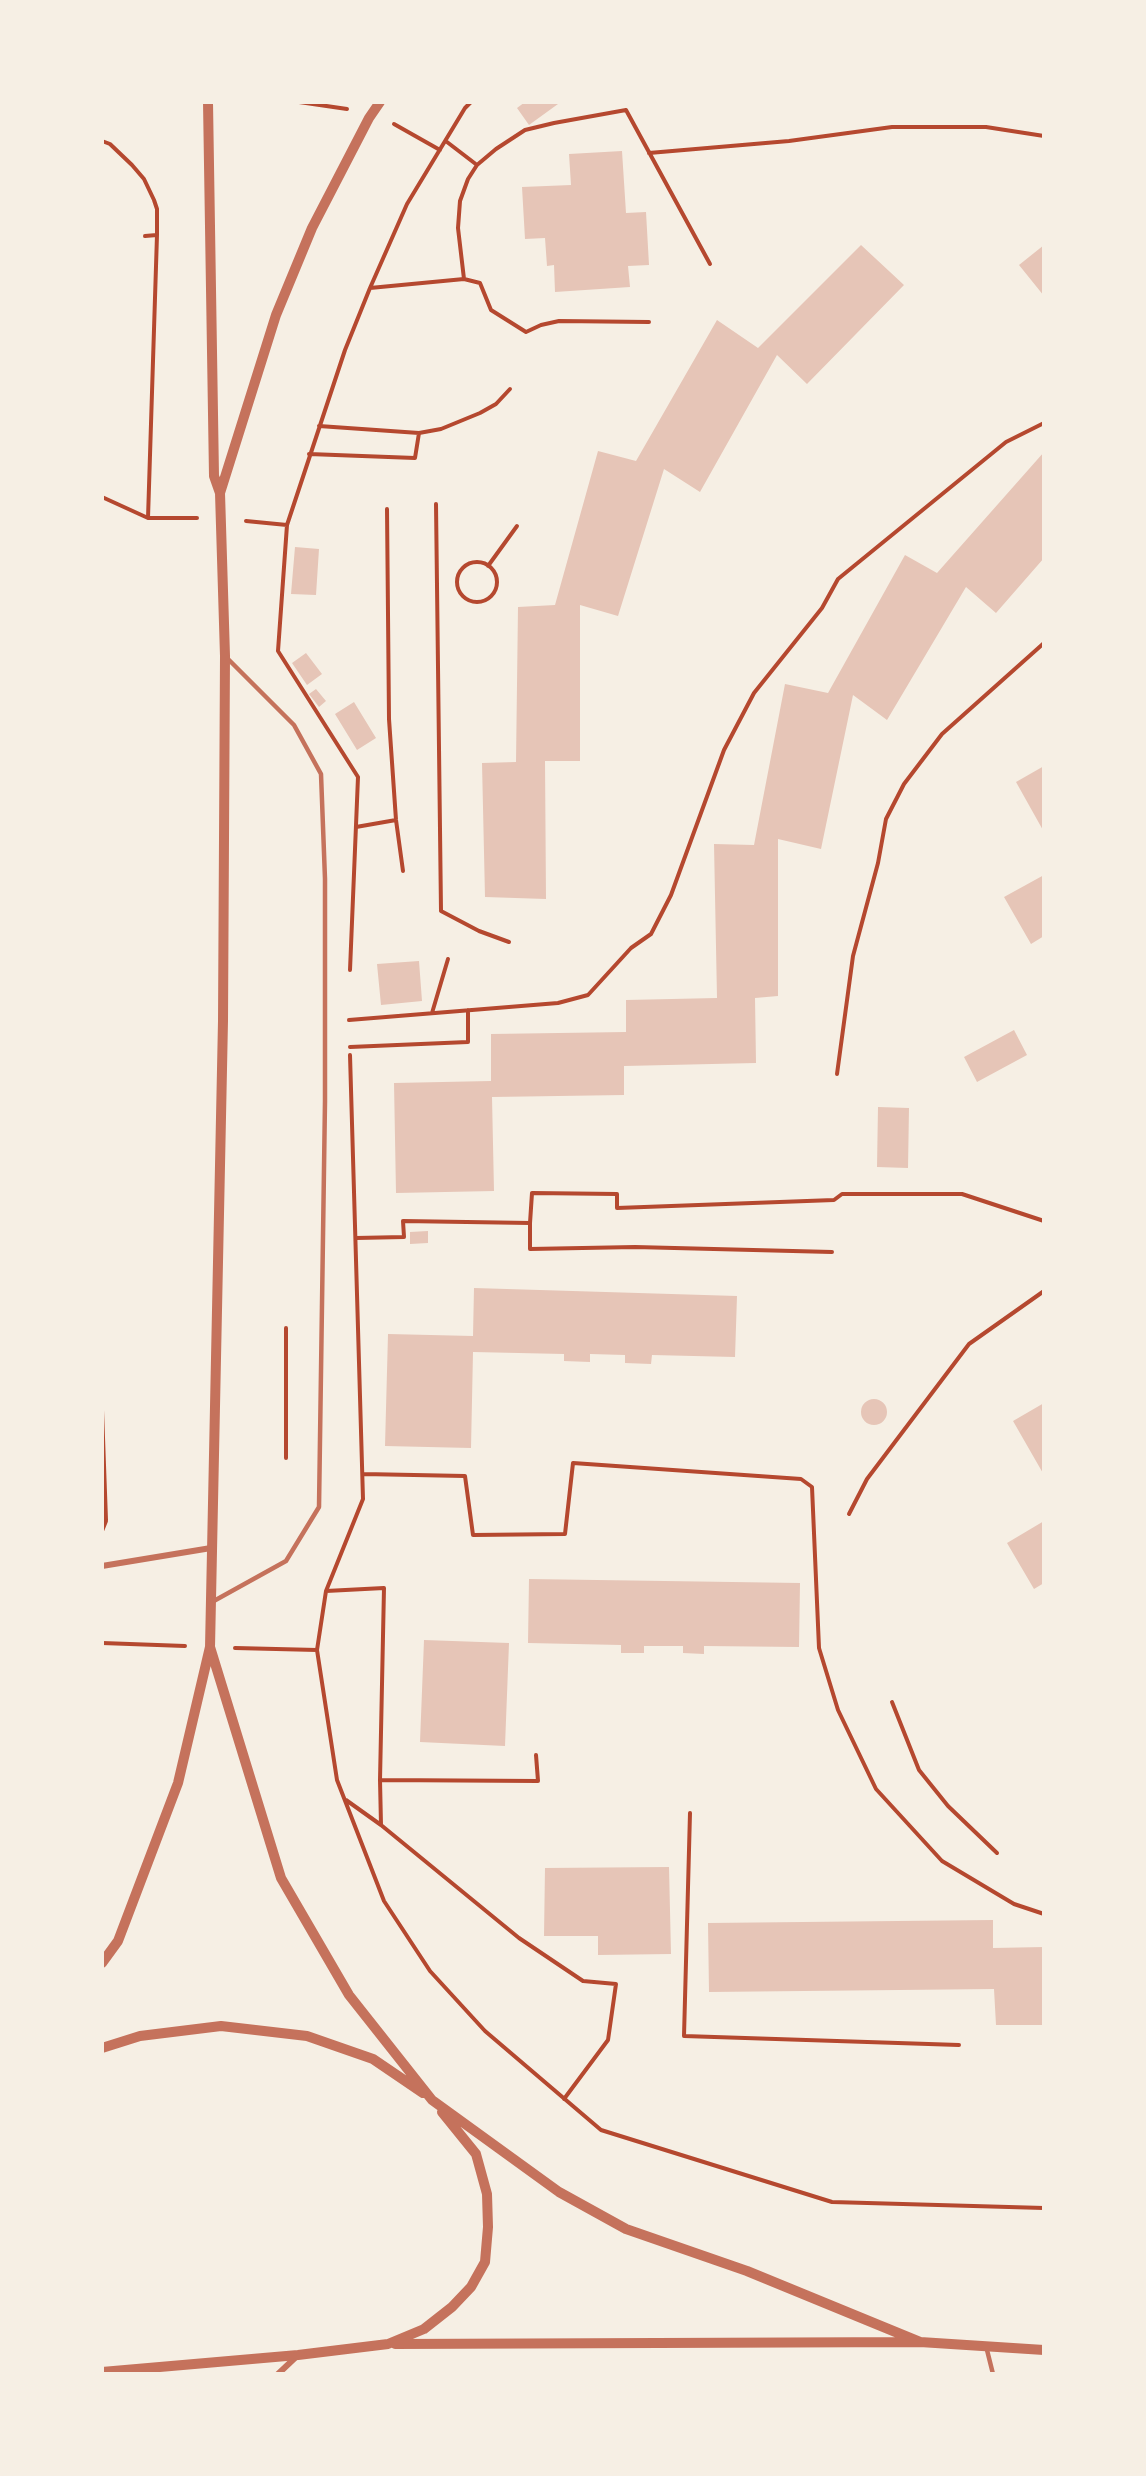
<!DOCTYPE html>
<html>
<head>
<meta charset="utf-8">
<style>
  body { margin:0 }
  #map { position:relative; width:1146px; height:2476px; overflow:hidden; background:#f6efe4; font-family:"DejaVu Sans",sans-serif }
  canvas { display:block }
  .frame { position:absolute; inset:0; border:104px solid #f6efe4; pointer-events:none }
</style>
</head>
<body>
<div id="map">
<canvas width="1146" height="2476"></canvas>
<div class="frame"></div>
</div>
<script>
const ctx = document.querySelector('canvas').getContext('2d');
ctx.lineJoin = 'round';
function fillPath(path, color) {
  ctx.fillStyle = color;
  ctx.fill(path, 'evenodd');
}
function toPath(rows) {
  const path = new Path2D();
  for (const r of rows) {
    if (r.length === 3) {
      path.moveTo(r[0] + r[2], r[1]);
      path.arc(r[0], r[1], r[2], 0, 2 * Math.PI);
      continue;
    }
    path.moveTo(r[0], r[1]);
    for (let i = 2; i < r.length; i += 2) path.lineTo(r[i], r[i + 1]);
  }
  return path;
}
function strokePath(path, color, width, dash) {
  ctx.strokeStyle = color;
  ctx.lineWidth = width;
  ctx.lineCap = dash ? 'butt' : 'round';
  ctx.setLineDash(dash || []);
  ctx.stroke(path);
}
const building = toPath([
  [525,102,556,102,558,104,529,125,517,108],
  [622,151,626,213,646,212,649,265,628,266,630,287,555,292,554,265,547,266,545,238,525,239,522,187,571,185,569,154],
  [861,245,904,285,807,384,777,355,700,492,664,469,618,616,580,605,580,761,545,761,546,899,485,897,482,763,516,762,518,607,555,605,598,451,636,461,717,320,758,348],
  [1044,245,1044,296,1019,265],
  [1044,452,1044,558,996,613,966,587,887,720,853,695,821,849,778,839,778,996,755,998,756,1063,624,1066,624,1095,492,1097,494,1191,396,1193,394,1083,491,1081,491,1034,626,1032,626,1000,717,998,714,844,754,845,785,684,828,693,905,555,937,573],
  [295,547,319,549,316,595,291,594],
  [306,653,322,674,307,685,292,663],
  [316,689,326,701,319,707,309,694],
  [354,702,376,738,357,750,335,714],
  [1044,766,1044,832,1016,782],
  [1044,875,1044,936,1031,944,1004,897],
  [419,961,422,1001,381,1005,377,964],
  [1014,1030,1027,1055,977,1082,964,1057],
  [878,1107,909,1108,908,1168,877,1167],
  [428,1231,428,1243,410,1244,410,1232],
  [474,1288,737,1296,735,1357,652,1355,651,1364,625,1363,625,1355,590,1354,590,1362,564,1361,564,1354,473,1352,471,1448,385,1446,388,1334,473,1336],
  [874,1412,13],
  [1044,1403,1044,1475,1013,1421],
  [1044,1521,1044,1583,1034,1589,1007,1543],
  [529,1579,800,1583,799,1647,704,1646,704,1654,683,1653,683,1646,644,1646,644,1653,621,1653,621,1645,528,1643],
  [424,1640,509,1643,505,1746,420,1742],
  [669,1867,671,1954,598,1955,598,1936,544,1936,545,1868],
  [993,1920,993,1948,1044,1947,1044,2025,996,2025,994,1989,709,1992,708,1923]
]);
const path = toPath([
  [299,102,347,109],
  [394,124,440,150],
  [102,141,110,144,132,165,144,179,154,200,157,209,157,235,145,236],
  [447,142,477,165,468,179,460,201,458,228,464,279],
  [649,153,789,141,892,127,986,127,1044,136],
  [477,165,496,149,525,130,554,123,626,110,710,264],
  [370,288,464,279,480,283,491,310,526,332,541,325,559,321,649,322],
  [319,426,419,433],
  [309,454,415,458,419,433,441,429,480,413,496,404,510,389],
  [102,497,148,518,197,518],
  [436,504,441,911,479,931,509,942],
  [387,509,389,719,396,820,403,871],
  [148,518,157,235],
  [246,521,287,525],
  [477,582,20],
  [488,566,517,526],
  [356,827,396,820],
  [350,970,358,777,278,651,287,525,345,350,370,288,407,204,465,108,471,102],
  [432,1013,448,959],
  [349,1020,558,1003,588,995,631,948,651,934,671,895,724,750,754,693,822,608,838,579,1006,442,1044,423],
  [350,1047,468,1042,468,1010],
  [350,1055,363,1499,326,1591,317,1650,337,1780,384,1901,430,1971,485,2031,601,2130,832,2202,1044,2208],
  [837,1074,853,956,878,863,886,819,904,784,942,734,1044,643],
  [530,1223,530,1249,635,1247,832,1252],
  [356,1238,404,1237,403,1221,530,1223,532,1193,617,1194,617,1208,834,1200,842,1194,962,1194,1044,1221],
  [286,1328,286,1458],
  [102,1410,106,1520,102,1522],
  [363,1474,465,1476,473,1535,565,1534,573,1463,801,1479,812,1487,819,1648,838,1710,876,1789,942,1861,1014,1904,1044,1914],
  [849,1514,867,1479,969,1344,1044,1291],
  [102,1531,106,1521],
  [326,1591,384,1588,380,1780,538,1781,536,1755],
  [102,1643,185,1646],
  [235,1648,317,1650],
  [892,1702,919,1770,948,1806,997,1853],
  [380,1780,381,1825],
  [346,1800,381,1825,519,1938,583,1981,616,1984,608,2040,564,2099],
  [690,1813,684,2036,959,2045]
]);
const service = toPath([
  [212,1602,286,1561,319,1507,325,1101,325,879,321,774,294,725,226,657],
  [986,2346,993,2374]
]);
const minor = toPath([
  [102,1566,211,1548],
  [278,2374,297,2356]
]);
const tertiary = toPath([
  [208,102,214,476,220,493],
  [210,1647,281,1878,349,1995,432,2100,559,2192,626,2229,747,2271,920,2342],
  [102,1963,118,1941,178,1783,210,1647,223,1021,225,656,220,493,276,315,312,228,369,118,380,102],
  [102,2048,140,2036,221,2026,307,2036,373,2059,423,2093],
  [395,2344,920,2342,1044,2350],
  [102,2372,298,2355,388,2344,424,2329,452,2307,471,2287,485,2262,488,2227,487,2194,476,2154,442,2112]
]);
fillPath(building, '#e6c5b7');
strokePath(path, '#b5482f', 4);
strokePath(service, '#c5725c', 4.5);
strokePath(minor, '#c5725c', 6);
strokePath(tertiary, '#c5725c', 10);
</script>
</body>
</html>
